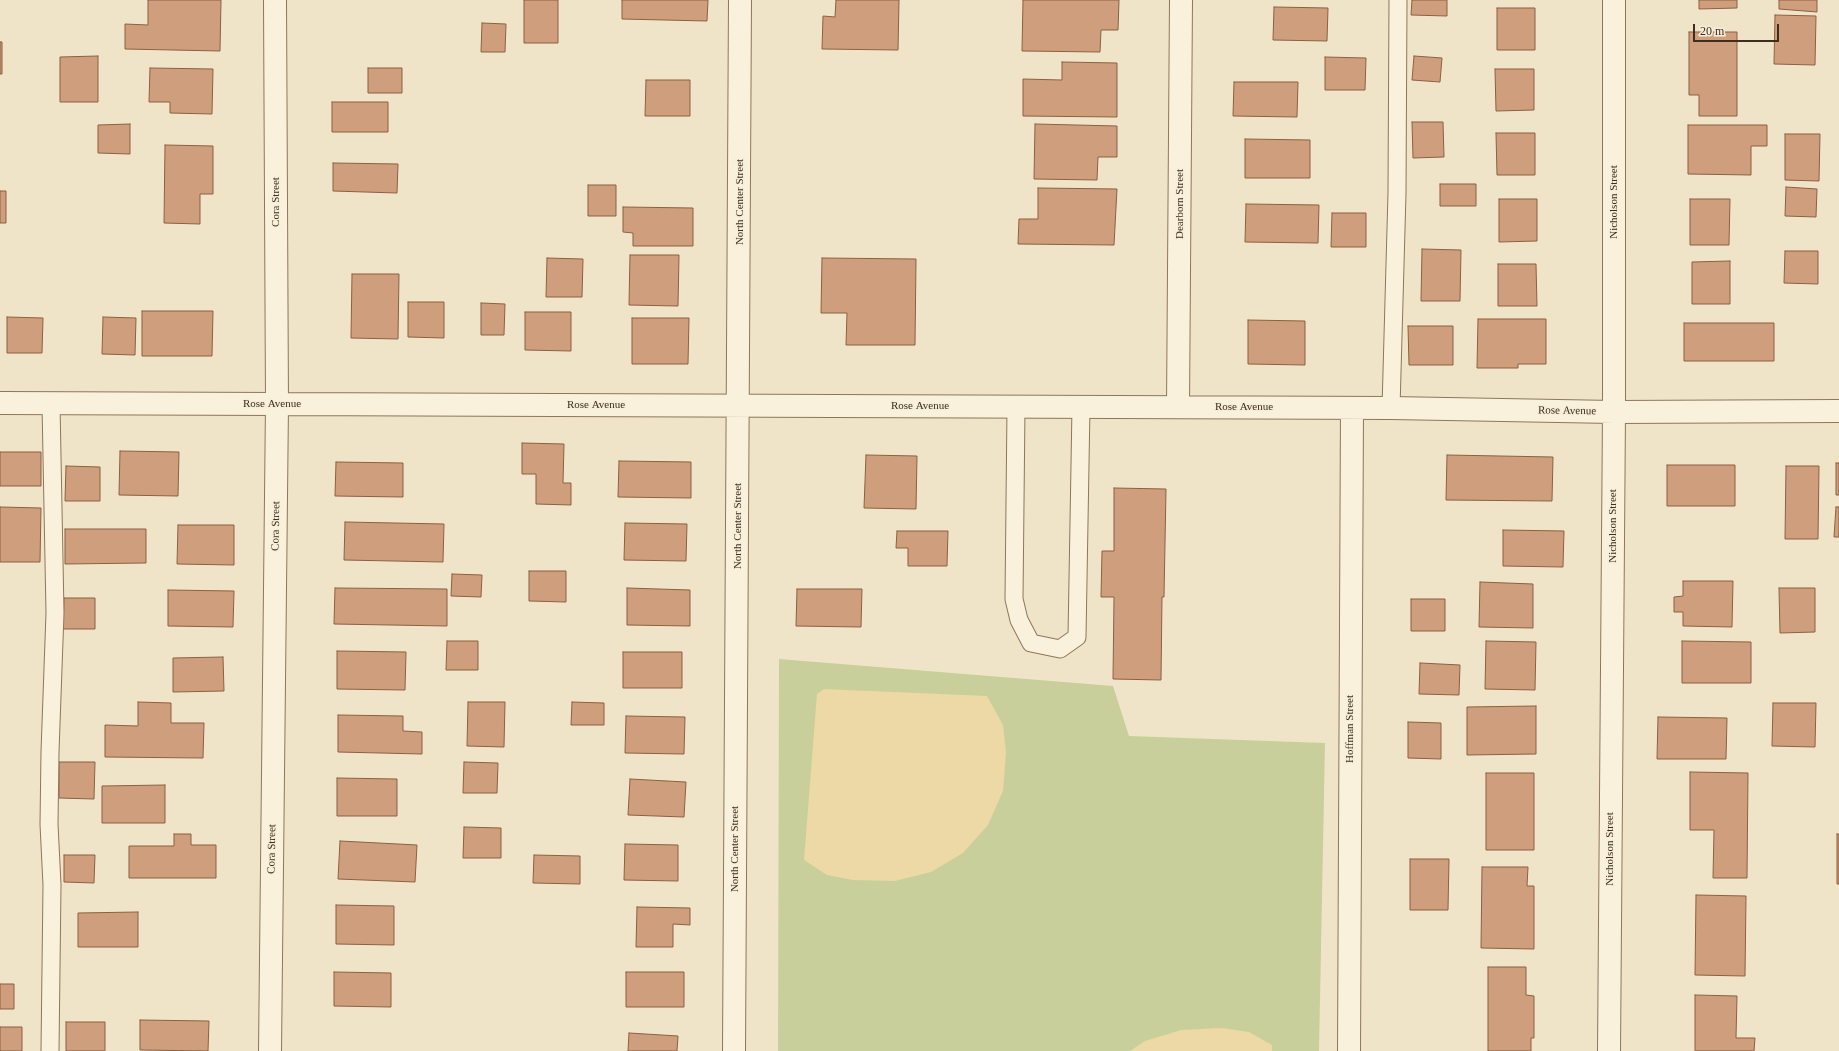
<!DOCTYPE html>
<html>
<head>
<meta charset="utf-8">
<style>
  body { margin:0 }
  #map { position:relative; width:1839px; height:1051px; overflow:hidden; background:#f0e4c8; font-family:"Times New Roman",serif }
  canvas { display:block }
  .scale { position:absolute; left:1693px; top:24px; width:86px; height:18px; box-sizing:border-box; border:2px solid #3d2e20; border-top:0; padding-left:5px; font-size:12px; line-height:14px; white-space:nowrap; color:#3d2e20; -webkit-text-stroke:3px #f7eed8; paint-order:stroke }
</style>
</head>
<body>
<div id="map">
<canvas width="1839" height="1051"></canvas>
<div class="scale">20 m</div>
</div>
<script>
const ctx = document.querySelector('canvas').getContext('2d');
ctx.lineJoin = 'round';
function fillPath(path, color) {
  ctx.fillStyle = color;
  ctx.fill(path, 'evenodd');
}
function toPath(rows) {
  const path = new Path2D();
  for (const r of rows) {
    path.moveTo(r[0], r[1]);
    for (let i = 2; i < r.length; i += 2) path.lineTo(r[i], r[i + 1]);
  }
  return path;
}
function strokePath(path, color, width, dash) {
  ctx.strokeStyle = color;
  ctx.lineWidth = width;
  ctx.lineCap = dash ? 'butt' : 'round';
  ctx.setLineDash(dash || []);
  ctx.stroke(path);
}
function label(font, color, halo, rows, align = 'center') {
  ctx.font = font + ' "Times New Roman",serif';
  ctx.lineWidth = 3;
  ctx.setLineDash([]);
  ctx.textBaseline = 'middle';
  ctx.strokeStyle = halo;
  ctx.fillStyle = color;
  for (const [text, x, y, turn = 0] of rows) {
    ctx.save();
    ctx.translate(x, y);
    ctx.rotate((+turn || 0) * Math.PI / 180);
    ctx.textAlign = isNaN(turn) ? turn : align;
    if (halo) ctx.strokeText(text, 0, 0);
    ctx.fillText(text, 0, 0);
    ctx.restore();
  }
}
const green = toPath([
  [779,659,1113,686,1129,736,1325,743,1319,1051,778,1051]
]);
const sand = toPath([
  [824,689,987,696,1003,725,1006,753,1003,791,988,825,963,853,931,872,895,881,853,880,827,875,804,860,817,694],
  [1222,1028,1249,1032,1272,1045,1272,1051,1130,1051,1145,1041,1181,1030]
]);
const building = toPath([
  [148,0,221,0,220,51,125,49,125,24,148,25,148,0],
  [524,0,558,0,558,43,524,43,524,0],
  [622,0,708,0,707,21,622,19,622,0],
  [836,0,899,0,898,50,822,49,823,16,835,17,836,0],
  [1023,0,1119,0,1118,30,1101,30,1100,52,1022,51,1023,0],
  [1412,0,1447,0,1447,16,1411,15,1412,0],
  [1699,0,1737,0,1737,8,1699,9,1699,0],
  [1779,0,1817,0,1817,12,1779,9,1779,0],
  [1274,7,1328,8,1327,41,1273,40,1274,7],
  [1497,8,1535,8,1535,50,1497,50,1497,8],
  [1775,15,1816,16,1815,65,1774,64,1775,15],
  [482,23,506,24,505,52,481,52,482,23],
  [1689,32,1737,32,1737,116,1699,116,1699,95,1689,95,1689,32],
  [0,42,2,42,2,74,0,74,0,42],
  [98,56,98,102,60,102,60,57,98,56],
  [1414,56,1442,58,1440,82,1412,80,1414,56],
  [1325,57,1366,58,1365,90,1325,90,1325,57],
  [1062,62,1117,63,1117,117,1023,116,1023,79,1062,80,1062,62],
  [150,68,213,69,212,114,170,113,170,102,149,102,150,68],
  [368,68,402,68,402,93,368,93,368,68],
  [1495,69,1534,69,1534,110,1496,111,1495,69],
  [646,80,690,80,690,116,645,116,646,80],
  [1234,82,1298,82,1297,117,1233,116,1234,82],
  [332,102,388,102,388,132,332,132,332,102],
  [1412,122,1443,122,1444,157,1413,158,1412,122],
  [130,124,130,154,98,153,98,125,130,124],
  [1035,124,1117,126,1117,157,1098,157,1097,180,1034,179,1035,124],
  [1688,125,1767,125,1767,146,1751,146,1751,175,1688,174,1688,125],
  [1496,133,1535,133,1535,175,1497,175,1496,133],
  [1785,134,1820,134,1819,181,1785,180,1785,134],
  [1245,139,1310,140,1310,178,1245,178,1245,139],
  [165,145,213,146,213,194,200,194,200,224,164,223,165,145],
  [333,163,398,164,397,193,333,191,333,163],
  [1440,184,1476,184,1476,206,1440,206,1440,184],
  [588,185,616,185,616,216,588,216,588,185],
  [1786,187,1817,189,1816,217,1785,216,1786,187],
  [1038,188,1117,189,1114,245,1018,244,1019,219,1038,219,1038,188],
  [0,191,6,191,6,223,0,223,0,191],
  [1499,199,1537,199,1537,241,1499,242,1499,199],
  [1690,199,1730,199,1729,245,1690,245,1690,199],
  [1246,204,1319,205,1318,243,1245,242,1246,204],
  [623,207,693,208,693,246,633,246,633,233,623,232,623,207],
  [1332,213,1366,213,1366,247,1331,247,1332,213],
  [1422,249,1461,250,1460,301,1421,301,1422,249],
  [1785,251,1818,251,1818,284,1784,283,1785,251],
  [630,255,679,255,678,306,629,305,630,255],
  [547,258,583,259,582,297,546,297,547,258],
  [822,258,916,259,915,345,846,345,847,313,821,313,822,258],
  [1730,261,1730,304,1692,304,1692,262,1730,261],
  [1498,264,1536,264,1537,306,1498,306,1498,264],
  [352,274,399,274,398,339,351,338,352,274],
  [408,302,444,302,444,338,408,337,408,302],
  [481,303,505,304,504,335,481,335,481,303],
  [142,311,213,311,212,356,142,356,142,311],
  [525,312,571,312,571,351,525,350,525,312],
  [7,317,43,318,42,353,7,353,7,317],
  [103,317,136,318,135,355,102,354,103,317],
  [632,318,689,318,688,364,632,364,632,318],
  [1478,319,1546,319,1546,364,1518,364,1518,368,1477,368,1478,319],
  [1248,320,1305,321,1305,365,1248,364,1248,320],
  [1684,323,1774,323,1774,361,1684,361,1684,323],
  [1408,326,1453,326,1453,365,1409,365,1408,326],
  [522,443,564,444,563,483,571,483,571,505,536,504,536,474,522,474,522,443],
  [120,451,179,452,178,496,119,495,120,451],
  [0,452,41,452,41,486,0,486,0,452],
  [866,455,917,456,916,509,864,508,866,455],
  [1447,455,1553,457,1552,501,1446,500,1447,455],
  [619,461,691,462,691,498,618,497,619,461],
  [336,462,403,463,403,497,335,496,336,462],
  [1836,463,1839,463,1839,495,1836,495,1836,463],
  [1667,465,1735,465,1735,506,1667,506,1667,465],
  [66,466,100,467,100,501,65,501,66,466],
  [1786,466,1819,466,1818,539,1785,539,1786,466],
  [1114,488,1166,489,1164,597,1162,597,1161,680,1113,679,1114,597,1101,597,1102,551,1114,551,1114,488],
  [0,507,41,508,40,562,0,562,0,507],
  [1836,507,1839,507,1839,537,1834,537,1836,507],
  [345,522,444,524,443,562,344,560,345,522],
  [625,523,687,524,686,561,624,560,625,523],
  [178,525,234,525,234,565,177,564,178,525],
  [65,529,146,529,146,563,65,564,65,529],
  [1503,530,1564,531,1563,567,1503,566,1503,530],
  [897,531,948,531,947,566,908,566,908,548,896,548,897,531],
  [529,571,566,571,566,602,529,601,529,571],
  [452,574,482,575,481,597,451,596,452,574],
  [1683,581,1733,581,1732,627,1683,626,1683,612,1674,612,1674,597,1683,596,1683,581],
  [1480,582,1533,584,1533,628,1479,627,1480,582],
  [335,588,447,589,447,626,334,624,335,588],
  [627,588,690,590,690,626,627,625,627,588],
  [1779,588,1815,588,1815,632,1780,633,1779,588],
  [797,589,862,589,861,627,796,626,797,589],
  [168,590,234,591,233,627,168,626,168,590],
  [64,598,95,598,95,629,63,629,64,598],
  [1411,599,1445,599,1445,631,1411,631,1411,599],
  [447,641,478,641,478,670,446,670,447,641],
  [1486,641,1536,642,1535,690,1485,689,1486,641],
  [1682,641,1751,642,1751,683,1682,683,1682,641],
  [337,651,406,652,405,690,337,689,337,651],
  [623,652,682,652,682,688,623,688,623,652],
  [223,657,224,691,173,692,173,658,223,657],
  [1420,663,1460,665,1459,695,1419,694,1420,663],
  [138,702,171,703,171,723,204,723,203,758,105,757,105,725,138,726,138,702],
  [468,702,505,702,504,747,467,746,468,702],
  [572,702,604,703,604,725,571,725,572,702],
  [1773,703,1816,703,1815,747,1772,746,1773,703],
  [1536,706,1536,754,1467,755,1467,707,1536,706],
  [338,715,403,716,403,731,422,732,422,754,338,752,338,715],
  [626,716,685,717,684,754,625,753,626,716],
  [1658,717,1727,718,1726,759,1657,759,1658,717],
  [1408,722,1441,723,1441,759,1408,758,1408,722],
  [59,762,95,762,94,799,59,798,59,762],
  [464,762,498,763,497,793,463,793,464,762],
  [1690,772,1748,773,1747,878,1713,878,1714,830,1690,830,1690,772],
  [1486,773,1534,773,1534,850,1486,850,1486,773],
  [337,778,397,779,397,816,337,816,337,778],
  [630,779,686,782,684,817,628,815,630,779],
  [165,785,165,823,102,823,102,786,165,785],
  [464,827,501,828,501,858,463,858,464,827],
  [174,834,191,834,191,845,216,845,216,878,129,878,129,846,174,846,174,834],
  [1837,834,1839,834,1839,884,1837,884,1837,834],
  [340,841,417,845,415,882,338,879,340,841],
  [625,844,678,845,678,881,624,880,625,844],
  [64,855,95,855,94,883,64,882,64,855],
  [534,855,580,856,580,884,533,883,534,855],
  [1410,859,1449,859,1448,910,1410,910,1410,859],
  [1482,867,1528,867,1527,886,1534,886,1534,949,1481,948,1482,867],
  [1696,895,1746,896,1745,976,1695,975,1696,895],
  [336,905,394,906,394,945,336,944,336,905],
  [637,907,690,908,690,925,673,924,673,947,636,947,637,907],
  [138,912,138,947,78,947,78,913,138,912],
  [1488,967,1526,967,1526,995,1534,996,1534,1038,1531,1038,1531,1051,1488,1051,1488,967],
  [334,972,391,973,391,1007,334,1006,334,972],
  [626,972,684,972,684,1007,626,1007,626,972],
  [0,984,14,984,14,1009,0,1009,0,984],
  [1695,995,1737,996,1736,1038,1755,1038,1754,1051,1695,1051,1695,995],
  [140,1020,209,1021,208,1051,140,1050,140,1020],
  [66,1022,105,1022,105,1051,66,1051,66,1022],
  [0,1027,22,1027,22,1051,0,1051,0,1027],
  [629,1033,678,1036,677,1051,628,1051,629,1033]
]);
const lane = toPath([
  [1016,407,1014,599,1019,620,1031,643,1060,649,1077,637,1081,407],
  [1391,408,1397,193,1398,0],
  [50,1051,52,885,49,824,50,752,55,613,51,404]
]);
const street = toPath([
  [0,403,1391,408,1614,412,1839,411],
  [1178,407,1181,0],
  [270,1051,277,404,275,0],
  [734,1051,740,0],
  [1349,1051,1352,408],
  [1609,1051,1614,412,1614,0]
]);
const streetNames = [
  ["Cora Street",276,202,-90],
  ["North Center Street",740,202,-90],
  ["Nicholson Street",1614,202,-90],
  ["Dearborn Street",1180,204,-90],
  ["Rose Avenue",272,404],
  ["Rose Avenue",596,405],
  ["Rose Avenue",920,406],
  ["Rose Avenue",1244,407],
  ["Rose Avenue",1567,411,1],
  ["Cora Street",276,526,-89],
  ["North Center Street",738,526,-90],
  ["Nicholson Street",1613,526,-90],
  ["Hoffman Street",1350,729,-90],
  ["Cora Street",272,849,-89],
  ["North Center Street",735,849,-90],
  ["Nicholson Street",1610,849,-90]
];
fillPath(green, '#c9cf9b');
fillPath(sand, '#ecd9a5');
fillPath(building, '#cf9f7d');
strokePath(building, '#8d5f41', 1);
strokePath(lane, '#8d765c', 19);
strokePath(street, '#8d765c', 24);
strokePath(lane, '#faf1dc', 17);
strokePath(street, '#faf1dc', 22);
label('11px', '#3d2e20', '#f7eed8', streetNames);
</script>
</body>
</html>
